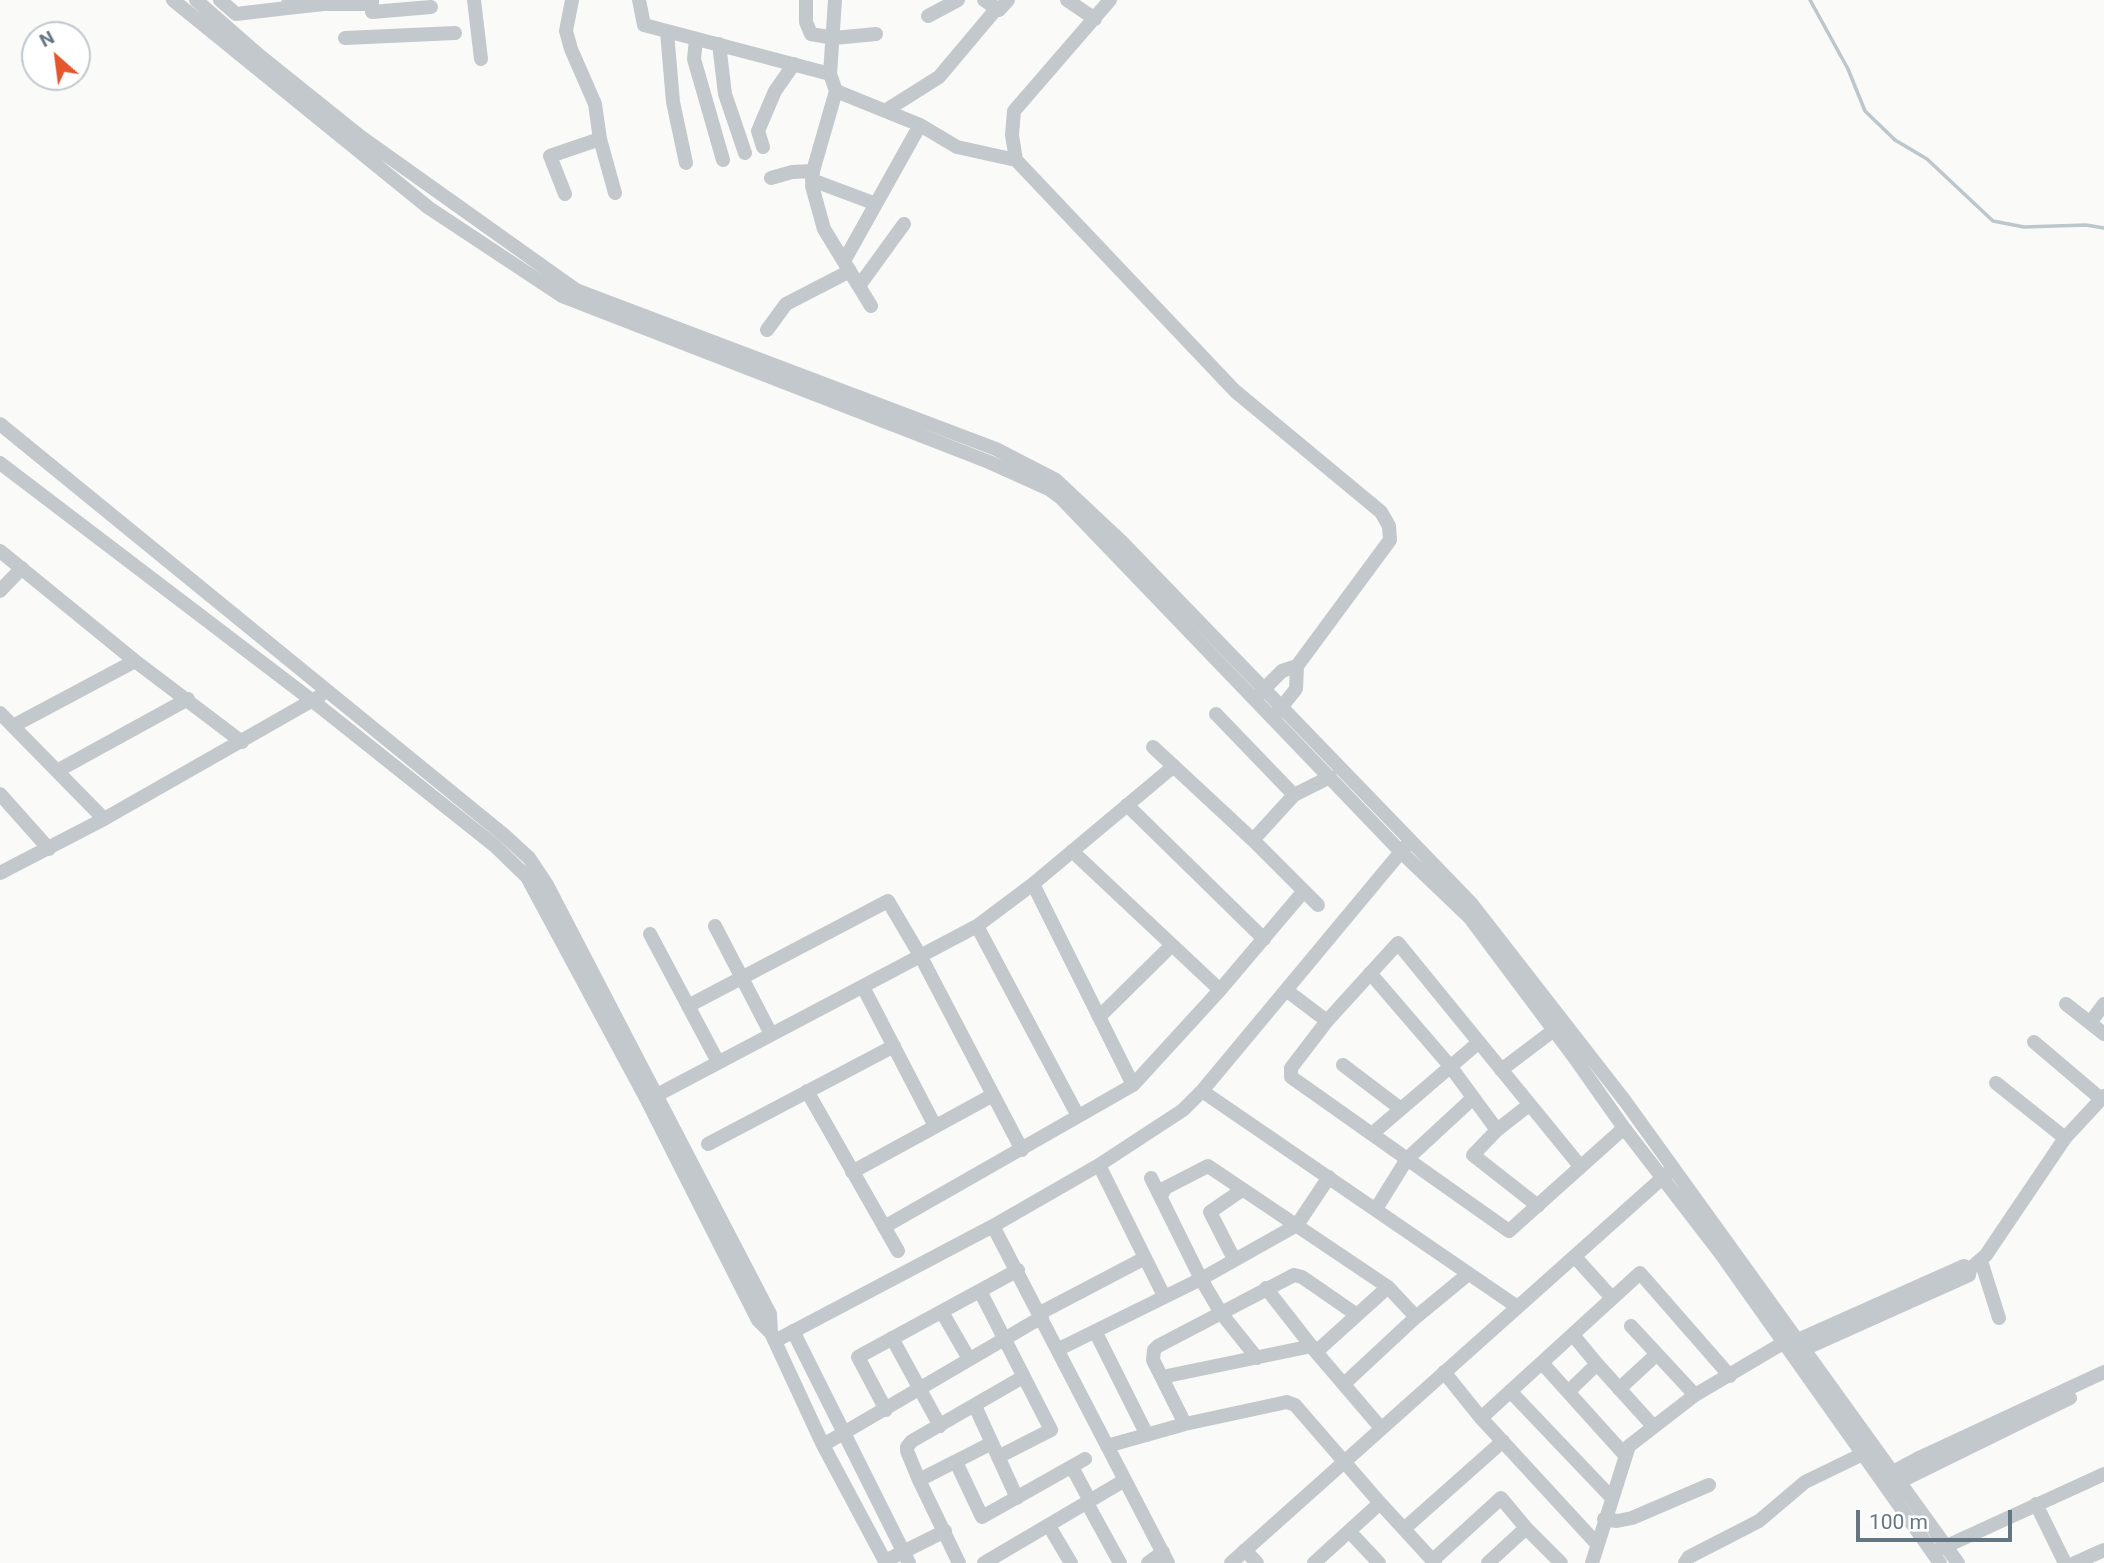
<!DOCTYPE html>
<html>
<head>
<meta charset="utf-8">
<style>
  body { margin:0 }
  #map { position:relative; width:2104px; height:1563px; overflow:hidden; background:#fafaf8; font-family:Roboto,sans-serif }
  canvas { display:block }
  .north { position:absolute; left:21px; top:21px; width:70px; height:70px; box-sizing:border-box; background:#fff; border:2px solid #c1c8cd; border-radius:50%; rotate:332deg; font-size:19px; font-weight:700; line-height:28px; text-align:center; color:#657683 }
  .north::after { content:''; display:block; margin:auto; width:24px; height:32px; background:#e4572e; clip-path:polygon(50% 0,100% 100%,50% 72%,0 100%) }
  .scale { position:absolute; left:1856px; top:1510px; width:156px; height:32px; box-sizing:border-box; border:4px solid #657683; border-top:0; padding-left:9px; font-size:21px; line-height:24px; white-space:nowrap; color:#657683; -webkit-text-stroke:5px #fff; paint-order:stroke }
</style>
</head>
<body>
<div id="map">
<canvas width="2104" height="1563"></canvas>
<div class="north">N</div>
<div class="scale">100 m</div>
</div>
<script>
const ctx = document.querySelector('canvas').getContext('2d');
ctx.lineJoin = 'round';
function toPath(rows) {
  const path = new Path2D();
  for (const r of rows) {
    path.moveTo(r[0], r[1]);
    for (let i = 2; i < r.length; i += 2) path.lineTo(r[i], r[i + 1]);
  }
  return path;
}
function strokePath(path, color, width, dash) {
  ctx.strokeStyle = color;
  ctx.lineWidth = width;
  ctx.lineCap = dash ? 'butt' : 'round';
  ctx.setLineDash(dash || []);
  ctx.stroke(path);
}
const stream = toPath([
  [1810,0,1848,69,1865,111,1895,140,1927,159,1993,221,2024,227,2086,225,2104,228]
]);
const minor = toPath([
  [173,0,429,208,562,296,989,462,1049,489,1060,497,1400,851,1470,918,1574,1057,1624,1128,1721,1254,1940,1563],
  [196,0,260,56,361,137,576,290,996,449,1056,480,1122,542,1471,903,1625,1101,1958,1563],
  [220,0,236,14,287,8],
  [289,0,287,8,324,4,372,4,372,0],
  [474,0,481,59],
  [572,0,566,31,571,49,595,104,600,139,615,193],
  [639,0,644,25,830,74],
  [806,0,806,22,811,34,834,38,876,34],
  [835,0,830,74,836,91,813,171,812,186,824,229,871,306],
  [984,0,999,10,1008,0],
  [1067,0,1095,19],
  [372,12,431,7],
  [928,16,958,0],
  [667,32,673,102,686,163],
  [345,38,455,33],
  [696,40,694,59,723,160],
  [719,44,725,94,745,153],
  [836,91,920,125,957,147,1016,160,1235,391,1381,512,1389,526,1390,540,1297,666,1296,689,1276,714],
  [885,111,939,77,997,8],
  [763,147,758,131,775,91,794,64],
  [1016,160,1012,135,1014,111,1110,0],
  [771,178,792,172,813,171],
  [812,180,876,204],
  [565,194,550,156,600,139],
  [844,261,920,125],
  [859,286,904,224],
  [767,330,786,304,850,271],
  [0,424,504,835,529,858,547,885,770,1314,771,1333,823,1445,886,1563],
  [0,463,314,702,495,846,527,877,647,1100,758,1320,771,1333],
  [0,551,135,661,242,742],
  [0,591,22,568],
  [1257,696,1282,671,1297,666],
  [0,713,104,819],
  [1216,714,1294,795],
  [13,726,135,661],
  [1153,747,1253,840,1318,905],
  [57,771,188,699],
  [0,794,49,849],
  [1127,805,1264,939],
  [1253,840,1294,795,1330,777],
  [1072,851,1220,990],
  [0,873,104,819,320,696],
  [1033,884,1133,1085],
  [715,926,771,1034],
  [977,926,1078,1116],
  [650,934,718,1062],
  [1370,973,1450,1066,1497,1130],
  [863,987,935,1126],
  [1286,990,1327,1021],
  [2066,1004,2104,1034],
  [688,1006,888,901,921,957,1022,1150],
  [1099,1017,1171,946],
  [2090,1023,2104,1004],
  [2034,1042,2101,1099],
  [1343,1065,1401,1109],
  [1501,1070,1554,1030],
  [1996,1083,2065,1138],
  [807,1091,898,1251],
  [1202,1091,1516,1306],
  [657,1095,977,926,1033,884,1174,766],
  [1529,1105,1497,1130,1473,1155,1538,1206],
  [1373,1133,1478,1043],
  [708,1144,894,1046],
  [1099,1165,1164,1296],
  [1580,1166,1398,943,1327,1021,1291,1068,1291,1077,1509,1231,1624,1128],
  [852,1172,993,1095],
  [1151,1178,1201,1279,1221,1313,1257,1358],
  [1161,1196,1165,1188,1208,1166,1388,1287,1416,1317],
  [1376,1209,1407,1159,1473,1098],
  [993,1226,1168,1563],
  [884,1227,1133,1085,1220,990,1303,892],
  [1575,1257,1612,1298],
  [1234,1259,1210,1212,1242,1190],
  [1981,1261,1999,1318],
  [1970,1269,1986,1255,2065,1138,2104,1096],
  [1266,1288,1316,1352,1381,1428],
  [980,1291,1051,1430,998,1457],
  [942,1312,969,1359],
  [1040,1313,1145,1258],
  [1631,1326,1695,1395],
  [793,1331,909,1563],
  [1095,1331,1147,1435],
  [1573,1335,1597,1364],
  [892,1338,940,1426],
  [1798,1340,1964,1266,1970,1269,1969,1275,1804,1349],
  [775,1341,993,1226,1099,1165,1183,1110,1202,1091,1405,847],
  [1059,1349,1201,1279,1297,1225,1329,1177],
  [1316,1352,1388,1287],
  [1542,1363,1624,1454],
  [1444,1372,1481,1418,1597,1544],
  [1162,1377,1312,1346],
  [1344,1384,1416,1317,1467,1275],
  [1619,1389,1657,1354],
  [1510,1391,1611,1497],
  [1568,1392,1597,1364,1653,1426],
  [975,1406,1017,1498],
  [886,1410,858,1357,1018,1270],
  [1481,1418,1640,1273,1730,1376],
  [1185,1424,1153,1360,1154,1350,1158,1346,1294,1275,1302,1277,1357,1315],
  [823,1445,1042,1317],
  [1107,1446,1185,1424,1287,1402,1295,1405,1380,1503,1435,1563],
  [956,1462,982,1517,1085,1459],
  [1072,1467,1090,1501],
  [1884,1477,1921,1457,2104,1372],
  [919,1480,992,1443],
  [1893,1485,2070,1398],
  [1087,1503,1120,1563],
  [2036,1504,2065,1563],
  [1604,1519,1617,1521,1632,1518,1709,1485],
  [1049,1526,1071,1563],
  [1405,1528,1503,1441],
  [1349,1531,1379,1563],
  [1940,1549,2104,1474],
  [1245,1550,1257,1563],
  [1433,1560,1501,1498,1526,1528,1561,1563],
  [885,1561,945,1531],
  [959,1563,919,1480,907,1451,907,1447,912,1441,1023,1377],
  [984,1563,1125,1480],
  [1148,1563,1163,1552],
  [1231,1563,1669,1172],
  [1314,1563,1380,1503],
  [1488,1563,1526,1528],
  [1592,1563,1629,1446,1695,1395,1790,1339],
  [1685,1563,1689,1557,1759,1521,1805,1482,1871,1450],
  [2075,1563,2104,1550]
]);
strokePath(stream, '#bbc7cb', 3.5);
strokePath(minor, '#c3c8cc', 14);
</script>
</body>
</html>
